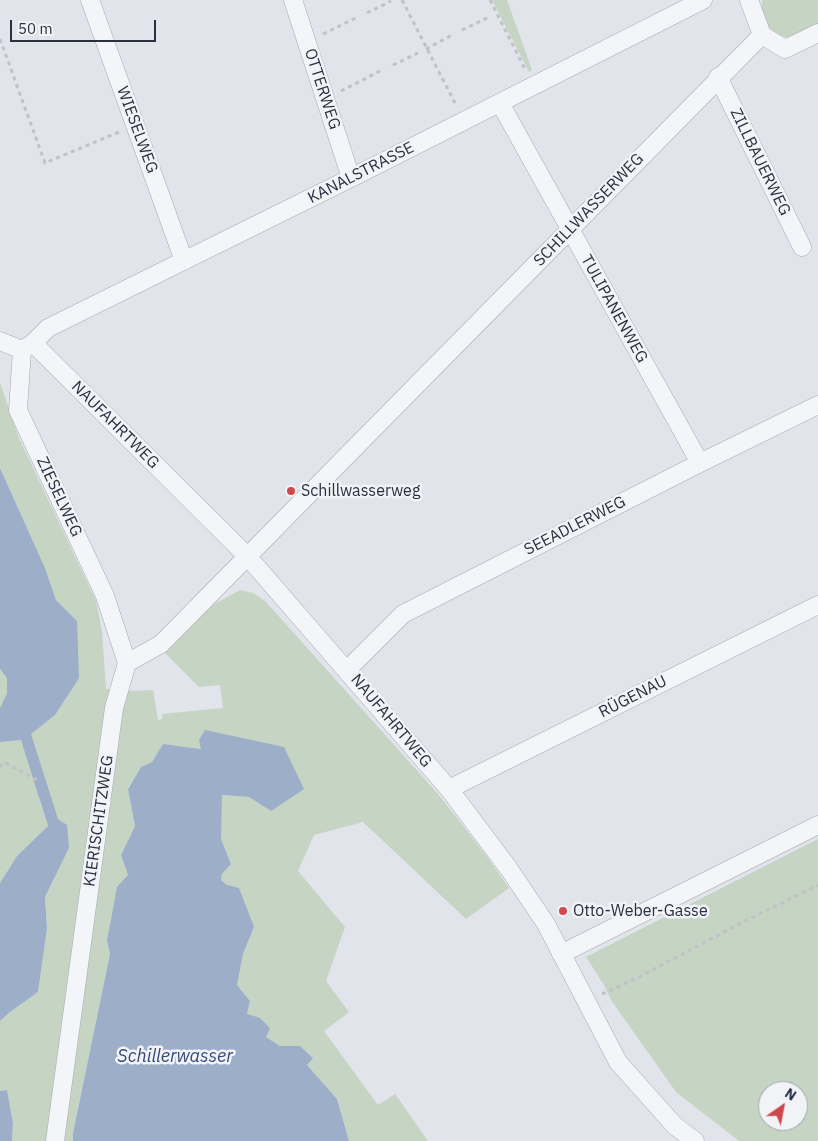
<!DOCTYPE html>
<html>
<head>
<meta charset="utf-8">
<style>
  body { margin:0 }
  #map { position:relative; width:818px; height:1141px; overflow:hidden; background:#e1e4ea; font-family:"IBM Plex Sans",sans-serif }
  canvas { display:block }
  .north { position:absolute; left:758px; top:1081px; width:50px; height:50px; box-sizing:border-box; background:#f1f3f7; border:1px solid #a1a5ae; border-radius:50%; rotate:33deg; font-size:14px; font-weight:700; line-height:20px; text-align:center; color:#2a3041 }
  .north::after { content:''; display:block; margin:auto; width:18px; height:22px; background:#cd494e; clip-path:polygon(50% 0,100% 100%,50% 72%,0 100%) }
  .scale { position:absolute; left:10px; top:20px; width:146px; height:22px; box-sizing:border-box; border:2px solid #2a3041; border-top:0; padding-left:6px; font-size:15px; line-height:18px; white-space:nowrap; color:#2a3041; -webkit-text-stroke:4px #f1f3f7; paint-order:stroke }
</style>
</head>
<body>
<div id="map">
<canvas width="818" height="1141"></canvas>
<div class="north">N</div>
<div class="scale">50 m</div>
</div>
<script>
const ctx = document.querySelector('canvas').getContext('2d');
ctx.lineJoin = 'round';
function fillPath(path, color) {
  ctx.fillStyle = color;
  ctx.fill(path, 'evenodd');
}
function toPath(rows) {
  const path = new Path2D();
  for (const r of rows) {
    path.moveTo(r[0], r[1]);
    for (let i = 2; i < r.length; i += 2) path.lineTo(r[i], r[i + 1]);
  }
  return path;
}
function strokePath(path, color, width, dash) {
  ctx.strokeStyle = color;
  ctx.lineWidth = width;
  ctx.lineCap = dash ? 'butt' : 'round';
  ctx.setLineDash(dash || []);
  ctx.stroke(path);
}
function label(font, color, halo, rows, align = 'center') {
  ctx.font = font + ' "IBM Plex Sans",sans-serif';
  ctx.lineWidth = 5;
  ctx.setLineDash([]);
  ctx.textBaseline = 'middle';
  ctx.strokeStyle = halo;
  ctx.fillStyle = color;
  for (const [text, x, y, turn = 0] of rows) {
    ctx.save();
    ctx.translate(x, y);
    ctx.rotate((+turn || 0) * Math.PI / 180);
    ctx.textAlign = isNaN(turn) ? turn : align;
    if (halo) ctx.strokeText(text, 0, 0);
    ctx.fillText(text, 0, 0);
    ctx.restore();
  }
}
const green = toPath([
  [492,0,507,0,532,70,529,72],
  [762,0,818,0,818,24,791,38,778,36,769,29,762,11],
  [0,383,19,438,96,601,102,632,106,689,133,691,153,690,158,720,162,719,162,714,223,708,220,685,199,687,165,653,211,606,240,590,253,593,266,602,438,794,485,854,509,888,466,919,363,822,314,835,298,871,345,927,326,981,349,1012,324,1031,378,1105,395,1094,428,1141,349,1141,337,1099,307,1065,312,1057,300,1046,280,1046,266,1037,247,1014,250,1001,237,985,243,954,254,927,227,885,221,880,222,874,231,864,221,839,221,795,249,797,271,811,201,749,163,744,152,762,141,767,128,788,135,826,121,855,128,875,107,941,110,954,73,1133,73,1141,12,1141,13,1123,7,1090,0,1091,0,1021,10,1012,38,992,47,929,45,897,69,848,48,793,39,799,48,826,17,856,0,883,0,742,21,740,30,766,30,734,55,715,77,621,56,600,45,568,0,468],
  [0,669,7,678,7,693,0,708],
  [818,839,818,1141,739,1141,676,1092,611,1000,604,985,586,957],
  [768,1091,798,1091,798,1121,768,1121]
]);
const water = toPath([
  [0,468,45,568,56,600,77,621,79,678,55,715,31,734,58,819,67,825,69,848,45,897,47,929,38,992,10,1012,0,1021,0,883,17,856,48,826,21,740,0,742,0,708,7,693,7,678,0,669],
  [205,730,284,747,304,789,271,811,249,797,222,795,221,839,231,864,222,874,221,880,227,885,239,888,254,927,243,954,237,985,250,1001,247,1014,260,1018,270,1028,266,1037,280,1046,300,1046,313,1058,307,1065,337,1099,349,1141,73,1141,73,1133,110,954,107,941,117,887,128,875,121,855,135,826,128,789,141,767,152,762,163,744,201,749,199,740],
  [7,1090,13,1123,12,1141,0,1141,0,1091]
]);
const path = toPath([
  [402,0,456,105],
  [490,0,526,71],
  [367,13,391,1],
  [462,30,487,18],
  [323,34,358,17],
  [0,39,45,163,119,132],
  [426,49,454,34],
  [393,65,418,53],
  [341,91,384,69],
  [0,767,4,762,39,781],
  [602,994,641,976,735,926,818,885]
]);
const street = toPath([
  [90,0,184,261],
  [293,0,351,178],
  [749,0,762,35,785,49,818,33],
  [718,77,802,247],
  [500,103,700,463],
  [0,341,22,350],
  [33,343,248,557,449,789,509,869,546,924,618,1062,675,1126,695,1141],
  [22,350,33,343,48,328,351,178,703,0],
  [22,350,18,410,105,596,127,663],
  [347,670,403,614,700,463,818,405],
  [449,789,818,605],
  [561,954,818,825],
  [55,1141,114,708,127,663,161,644,762,35]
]);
const markers = [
  [291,491,5,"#cd494e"],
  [563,911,5,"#cd494e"]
];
const streetNames = [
  ["OTTERWEG",322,89,72],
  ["WIESELWEG",137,130,70],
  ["ZILLBAUERWEG",760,162,64],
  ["KANALSTRASSE",361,173,-27],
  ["SCHILLWASSERWEG",589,210,-46],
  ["TULIPANENWEG",614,309,61],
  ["NAUFAHRTWEG",115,425,45],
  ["ZIESELWEG",59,497,65],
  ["SEEADLERWEG",575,526,-27],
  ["RÜGENAU",633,697,-27],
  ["NAUFAHRTWEG",391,721,50],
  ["KIERISCHITZWEG",99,821,-82]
];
const poiNames = [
  ["Schillwasserweg",301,491],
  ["Otto-Weber-Gasse",573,911]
];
const waterNames = [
  ["Schillerwasser",175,1057]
];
fillPath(green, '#c5d4c3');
fillPath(water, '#9daec9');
strokePath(street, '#a6aab4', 19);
strokePath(path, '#bfc2c8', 3, [4, 4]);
strokePath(street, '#f4f5f8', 18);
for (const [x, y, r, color] of markers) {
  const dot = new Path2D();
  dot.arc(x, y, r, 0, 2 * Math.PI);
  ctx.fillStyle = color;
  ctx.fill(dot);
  strokePath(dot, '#f1f3f7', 2);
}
label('16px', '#2a3041', '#f1f3f7', streetNames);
label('16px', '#2a3041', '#f1f3f7', poiNames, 'left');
label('italic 18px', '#344a75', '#f1f3f7', waterNames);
</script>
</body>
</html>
